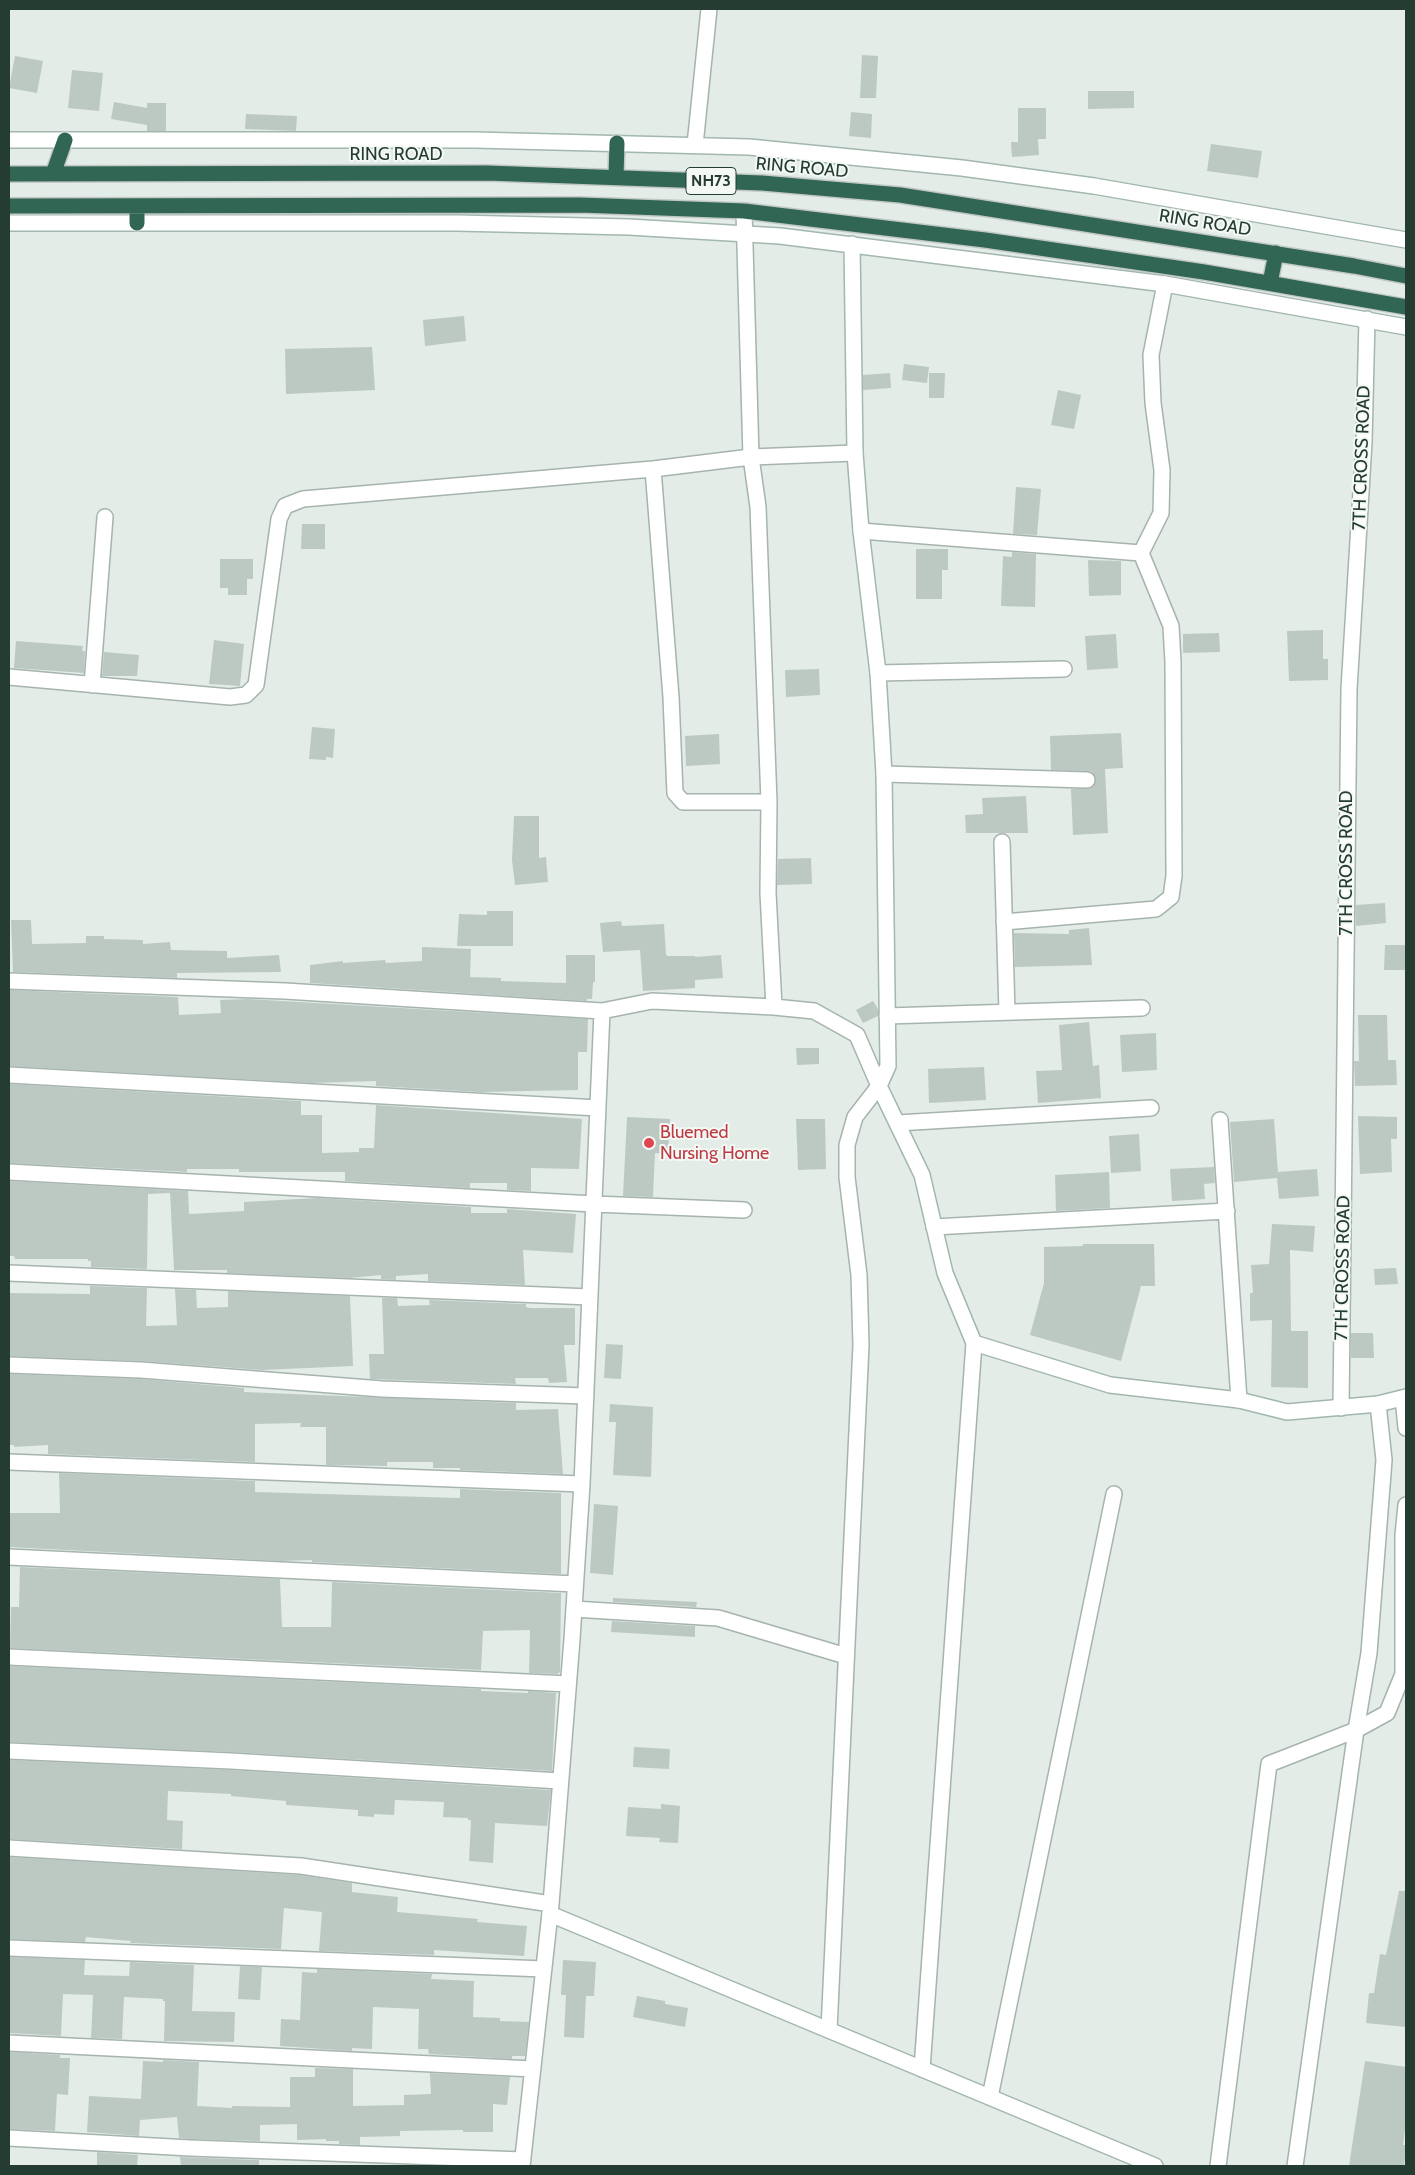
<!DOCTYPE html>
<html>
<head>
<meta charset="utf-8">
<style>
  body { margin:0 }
  #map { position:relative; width:1415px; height:2175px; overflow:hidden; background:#e3ece7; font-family:Cabin,sans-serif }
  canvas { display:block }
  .frame { position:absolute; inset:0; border:10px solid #243c32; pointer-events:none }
</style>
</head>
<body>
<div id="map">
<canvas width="1415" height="2175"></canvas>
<div class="frame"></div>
</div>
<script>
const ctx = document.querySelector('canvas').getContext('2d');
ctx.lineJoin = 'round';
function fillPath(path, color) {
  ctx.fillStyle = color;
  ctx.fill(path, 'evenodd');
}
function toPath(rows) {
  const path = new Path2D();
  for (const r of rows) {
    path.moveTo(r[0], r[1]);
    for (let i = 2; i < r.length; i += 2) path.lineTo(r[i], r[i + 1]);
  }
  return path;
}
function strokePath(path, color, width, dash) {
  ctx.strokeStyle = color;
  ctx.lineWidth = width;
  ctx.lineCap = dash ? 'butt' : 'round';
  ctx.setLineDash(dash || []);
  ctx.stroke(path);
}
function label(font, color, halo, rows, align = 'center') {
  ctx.font = font + ' Cabin,sans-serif';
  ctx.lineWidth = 4;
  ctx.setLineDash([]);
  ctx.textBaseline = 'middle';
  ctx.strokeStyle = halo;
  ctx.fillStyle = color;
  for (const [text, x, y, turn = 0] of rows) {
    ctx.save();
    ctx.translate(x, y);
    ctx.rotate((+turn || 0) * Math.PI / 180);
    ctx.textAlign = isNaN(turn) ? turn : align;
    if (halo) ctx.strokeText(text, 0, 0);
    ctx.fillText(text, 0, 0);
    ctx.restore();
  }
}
const building = toPath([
  [862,55,878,56,876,98,860,98],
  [15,56,43,61,37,93,9,88],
  [72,70,103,73,99,111,68,108],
  [1088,91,1134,91,1134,108,1088,109],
  [114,102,147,108,147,103,166,103,166,131,147,131,147,125,111,119],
  [1018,108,1046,108,1046,139,1038,139,1039,155,1012,157,1011,142,1018,142],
  [851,112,872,114,871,138,849,136],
  [246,114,297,116,296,131,245,129],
  [1211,144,1262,151,1258,178,1207,171],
  [464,316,466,341,425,346,423,320],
  [372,347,375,390,286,394,285,349],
  [904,364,929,367,927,383,902,380],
  [890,373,891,388,863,390,863,375],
  [929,373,945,373,944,398,929,398],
  [1058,390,1081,395,1074,429,1051,425],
  [1016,487,1041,489,1037,535,1013,534],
  [302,524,325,524,325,549,301,549],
  [916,549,948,549,948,570,942,570,942,599,916,599],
  [1012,552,1036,554,1035,607,1001,606,1003,556,1012,557],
  [220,559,253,559,253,579,247,579,247,595,228,595,228,588,220,588],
  [1088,560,1121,561,1121,595,1089,596],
  [1323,630,1323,659,1328,659,1328,680,1289,681,1287,631],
  [1219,633,1220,652,1183,653,1183,634],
  [1116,634,1118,668,1087,670,1085,636],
  [214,640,244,644,240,686,209,684],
  [16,641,83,646,82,651,85,651,84,673,14,668],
  [104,652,139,655,137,676,102,676],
  [819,669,820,695,786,697,785,670],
  [312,727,335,729,333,758,326,757,326,760,309,759],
  [1121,733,1123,768,1105,769,1108,833,1073,835,1071,789,1091,788,1096,780,1092,772,1088,771,1051,770,1050,736],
  [719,734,720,764,686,766,685,736],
  [1026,796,1028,833,966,833,965,815,983,814,982,798],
  [514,816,539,816,539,858,546,857,548,882,515,885,512,860],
  [811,858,812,884,777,885,778,859],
  [1385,903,1386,923,1356,926,1356,905],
  [487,911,513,911,513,946,457,946,459,914,487,915],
  [11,920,31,920,32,944,86,943,86,936,104,936,104,939,143,940,143,944,170,942,171,950,227,951,227,958,279,955,281,972,177,973,177,978,13,972],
  [621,921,622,926,664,924,666,955,668,956,695,956,695,957,721,955,723,978,695,980,695,988,643,991,640,950,603,952,600,923],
  [1089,928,1092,965,1015,967,1014,933,1069,934,1069,930],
  [1385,945,1406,945,1406,970,1384,970],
  [422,947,471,949,470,977,501,978,501,981,566,983,566,955,595,955,595,982,593,982,592,999,587,999,587,1001,310,983,310,965,343,961,343,963,385,960,386,963,422,961],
  [9,990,178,997,179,1015,221,1013,220,1000,248,999,588,1019,587,1052,578,1052,578,1090,480,1092,376,1086,376,1081,312,1083,9,1066],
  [873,1001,878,1009,878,1016,863,1023,856,1010],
  [1358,1015,1387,1015,1388,1060,1396,1060,1397,1085,1355,1086,1354,1061,1359,1061],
  [1089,1022,1093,1066,1099,1065,1101,1098,1038,1103,1036,1071,1062,1070,1059,1025],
  [1156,1033,1157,1070,1122,1072,1120,1035],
  [796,1048,819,1048,819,1064,797,1065],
  [984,1067,986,1100,929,1103,928,1069],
  [9,1084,301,1101,301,1115,322,1115,322,1153,359,1152,359,1148,374,1148,376,1105,582,1119,579,1169,531,1168,531,1191,507,1190,507,1183,470,1183,470,1188,345,1181,345,1172,239,1172,239,1169,187,1169,187,1172,9,1163],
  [1358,1116,1397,1117,1397,1139,1391,1139,1392,1172,1360,1174],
  [627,1117,670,1119,668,1154,655,1153,653,1197,623,1196],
  [796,1119,825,1119,826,1169,798,1170],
  [1274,1119,1278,1172,1317,1169,1319,1196,1279,1199,1277,1178,1234,1182,1230,1122],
  [1139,1134,1141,1171,1111,1173,1109,1136],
  [1214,1167,1215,1183,1204,1184,1205,1199,1172,1201,1170,1169],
  [1109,1172,1110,1208,1056,1211,1055,1175],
  [9,1181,188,1191,189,1214,244,1211,244,1202,317,1198,471,1207,471,1213,507,1213,507,1209,576,1214,573,1253,523,1250,525,1285,428,1281,428,1274,396,1276,396,1280,381,1279,381,1275,349,1278,227,1273,227,1270,174,1270,170,1193,148,1194,147,1269,91,1267,91,1261,88,1261,88,1259,15,1259,14,1256,9,1256],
  [1272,1224,1315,1226,1313,1252,1290,1250,1291,1331,1308,1331,1308,1388,1271,1387,1272,1320,1250,1321,1250,1293,1253,1293,1251,1265,1269,1264],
  [1083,1244,1154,1244,1155,1286,1141,1286,1121,1361,1030,1335,1044,1283,1044,1247,1083,1246],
  [1396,1268,1398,1284,1375,1285,1374,1269],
  [90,1286,147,1288,146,1326,177,1325,175,1289,196,1290,197,1308,228,1307,228,1291,350,1296,353,1366,262,1370,142,1361,9,1356,9,1293,90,1294],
  [382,1298,397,1298,398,1306,430,1305,429,1300,526,1304,526,1307,530,1308,575,1308,575,1345,564,1345,567,1382,549,1383,548,1378,515,1378,516,1384,370,1379,369,1354,384,1354],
  [1351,1333,1373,1333,1374,1358,1351,1358],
  [606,1344,623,1345,621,1379,604,1378],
  [9,1374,140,1379,244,1388,244,1392,516,1403,516,1410,558,1409,563,1474,460,1470,460,1468,433,1468,433,1462,387,1462,387,1466,326,1465,326,1427,300,1427,301,1423,255,1424,255,1462,48,1454,48,1445,14,1447,14,1445,9,1445],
  [610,1404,653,1407,651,1477,613,1475,616,1422,609,1422],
  [59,1473,255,1481,255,1492,460,1498,460,1489,561,1493,561,1574,333,1563,312,1562,312,1560,280,1561,9,1547,9,1513,60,1513],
  [594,1504,618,1506,613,1575,590,1573],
  [20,1567,280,1579,282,1627,331,1627,332,1582,561,1593,560,1672,557,1674,529,1673,530,1630,483,1631,481,1670,10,1648,11,1607,19,1607],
  [613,1598,697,1602,696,1607,613,1602],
  [612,1621,695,1626,695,1637,611,1632],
  [9,1666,481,1689,481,1691,528,1693,528,1691,556,1693,552,1771,232,1752,9,1742],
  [634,1747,670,1749,669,1769,633,1767],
  [9,1760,230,1770,551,1790,547,1826,495,1823,493,1863,469,1861,471,1820,468,1820,468,1818,443,1817,444,1802,395,1800,394,1815,374,1814,374,1817,358,1816,358,1810,286,1805,286,1801,231,1796,231,1794,168,1791,167,1820,183,1821,182,1849,9,1839],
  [661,1804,680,1806,678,1843,659,1842,660,1838,626,1836,628,1807,661,1809],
  [9,1857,300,1875,352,1883,352,1892,398,1897,397,1912,478,1919,477,1922,527,1926,524,1956,434,1950,434,1955,319,1951,322,1912,284,1908,281,1949,130,1943,131,1941,86,1937,85,1942,9,1939],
  [1399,1891,1406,1891,1406,2027,1366,2023,1369,1993,1374,1993,1380,1954,1386,1955],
  [9,1957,85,1960,84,1975,129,1976,130,1962,194,1965,192,2011,235,2012,234,2042,164,2041,165,2001,163,2001,163,1999,124,1997,122,2039,91,2038,93,1995,63,1994,61,2036,9,2033],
  [563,1960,596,1962,594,1996,586,1996,584,2038,564,2037,566,1995,561,1995],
  [240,1966,262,1967,260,2000,238,1999],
  [317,1969,432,1974,431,1979,474,1981,473,2017,500,2018,500,2021,529,2022,525,2056,512,2056,512,2059,429,2054,428,2049,418,2049,419,2009,373,2007,372,2049,352,2048,352,2051,280,2046,281,2019,300,2020,302,1972,317,1973],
  [637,1996,665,2001,665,2004,688,2008,685,2027,633,2017],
  [10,2052,60,2055,60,2058,70,2058,68,2095,57,2094,55,2131,9,2129],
  [163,2060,199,2062,197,2106,232,2108,232,2106,290,2107,290,2077,315,2077,315,2068,353,2069,353,2106,404,2105,404,2095,431,2094,430,2073,510,2077,507,2105,493,2104,493,2132,463,2132,463,2130,400,2131,400,2136,360,2137,360,2145,339,2144,339,2141,326,2141,326,2139,297,2140,297,2124,260,2125,260,2141,190,2139,179,2138,177,2117,140,2120,139,2136,87,2132,89,2096,141,2099,143,2061,163,2062],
  [1365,2061,1406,2067,1406,2122,1403,2145,1406,2145,1406,2149,1404,2166,1349,2166],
  [97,2152,138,2155,137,2166,97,2166],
  [180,2157,259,2160,259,2166,181,2166]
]);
const street = toPath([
  [695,145,709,9],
  [744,211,751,457,758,507,769,802,768,893,774,1007],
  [861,531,1141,553,1161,513,1162,470,1153,403,1151,355,1165,284],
  [878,673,1064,669],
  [9,677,230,697,246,695,256,685,279,519,285,506,303,499,653,469],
  [92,685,105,517],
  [884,774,1087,780],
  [769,802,683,802,675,793,671,697,653,469,751,457,855,453],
  [1002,842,1007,1012],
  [1004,922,1156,909,1171,897,1174,876,1173,662,1171,626,1141,553],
  [9,981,285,991,602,1011,652,1001,774,1007,814,1011,857,1035,879,1086,855,1117,847,1145,847,1177,859,1275,861,1345,829,2030],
  [887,1016,1142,1008],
  [9,1075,598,1108],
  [1220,1120,1239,1400],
  [897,1123,1151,1108],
  [9,1172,594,1204,744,1210],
  [934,1227,1227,1211],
  [9,1273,590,1297],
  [9,1365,141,1370,382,1389,586,1396],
  [1403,1398,1406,1428],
  [1341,1408,1349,689,1364,442,1367,319],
  [9,1462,582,1484],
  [9,1557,575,1584],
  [574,1609,718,1618,846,1656],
  [9,1657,568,1684],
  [9,1751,231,1761,560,1781],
  [9,1848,301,1866,551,1904],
  [9,1948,544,1969],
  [9,2043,533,2069],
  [922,2069,974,1343],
  [990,2097,1114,1494],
  [9,2138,190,2148,523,2160],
  [522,2166,551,1904,572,1639,582,1484,602,1011],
  [1218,2166,1269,1764,1356,1730,1369,1653,1384,1460,1378,1404],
  [1295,2166,1356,1730,1387,1713,1403,1674,1403,1535,1406,1505]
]);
const secondary = toPath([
  [9,140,475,140,749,147,962,168,1094,186,1406,240],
  [9,223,457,223,629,227,780,236,1165,284,1406,327],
  [852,244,855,453,861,531,878,673,884,774,888,1066,879,1086,922,1175,945,1273,974,1343,1110,1385,1239,1400,1287,1412,1378,1404,1406,1397],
  [550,1914,1155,2166]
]);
const highway = toPath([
  [9,174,487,173,762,183,900,195,1354,266,1406,276],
  [53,174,65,140],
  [616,177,617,143],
  [9,206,580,205,744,211,985,240,1204,272,1406,307],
  [137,206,137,223],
  [1270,283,1276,253]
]);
const markers = [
  [649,1143,6,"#e0444e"]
];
const shields = [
  [711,181,50]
];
const shieldNames = [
  ["NH73",711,181]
];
const streetNames = [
  ["RING ROAD",396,155],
  ["RING ROAD",802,168,5],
  ["RING ROAD",1205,223,9],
  ["7TH CROSS ROAD",1362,458,-88],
  ["7TH CROSS ROAD",1347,863,-90],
  ["7TH CROSS ROAD",1343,1268,-89]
];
const healthNames = [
  ["Bluemed",660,1133],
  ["Nursing Home",660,1154]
];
fillPath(building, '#bcc9c2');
strokePath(street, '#a6b4ad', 18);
strokePath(secondary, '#a2b7ad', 18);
strokePath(highway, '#c2c8c6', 18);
strokePath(street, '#fff', 15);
strokePath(secondary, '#fff', 15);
strokePath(highway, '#326654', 15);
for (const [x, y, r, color] of markers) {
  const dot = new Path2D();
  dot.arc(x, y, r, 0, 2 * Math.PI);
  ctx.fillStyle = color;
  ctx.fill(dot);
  strokePath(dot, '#f4f9f5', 2);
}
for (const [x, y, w] of shields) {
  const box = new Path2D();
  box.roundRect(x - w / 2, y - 13.5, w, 27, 4);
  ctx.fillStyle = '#f4f9f5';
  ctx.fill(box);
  strokePath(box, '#243c32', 1);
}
label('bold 16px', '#243c32', null, shieldNames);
label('18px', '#243c32', '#f4f9f5', streetNames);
label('18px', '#be3a42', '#f4f9f5', healthNames, 'left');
</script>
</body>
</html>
